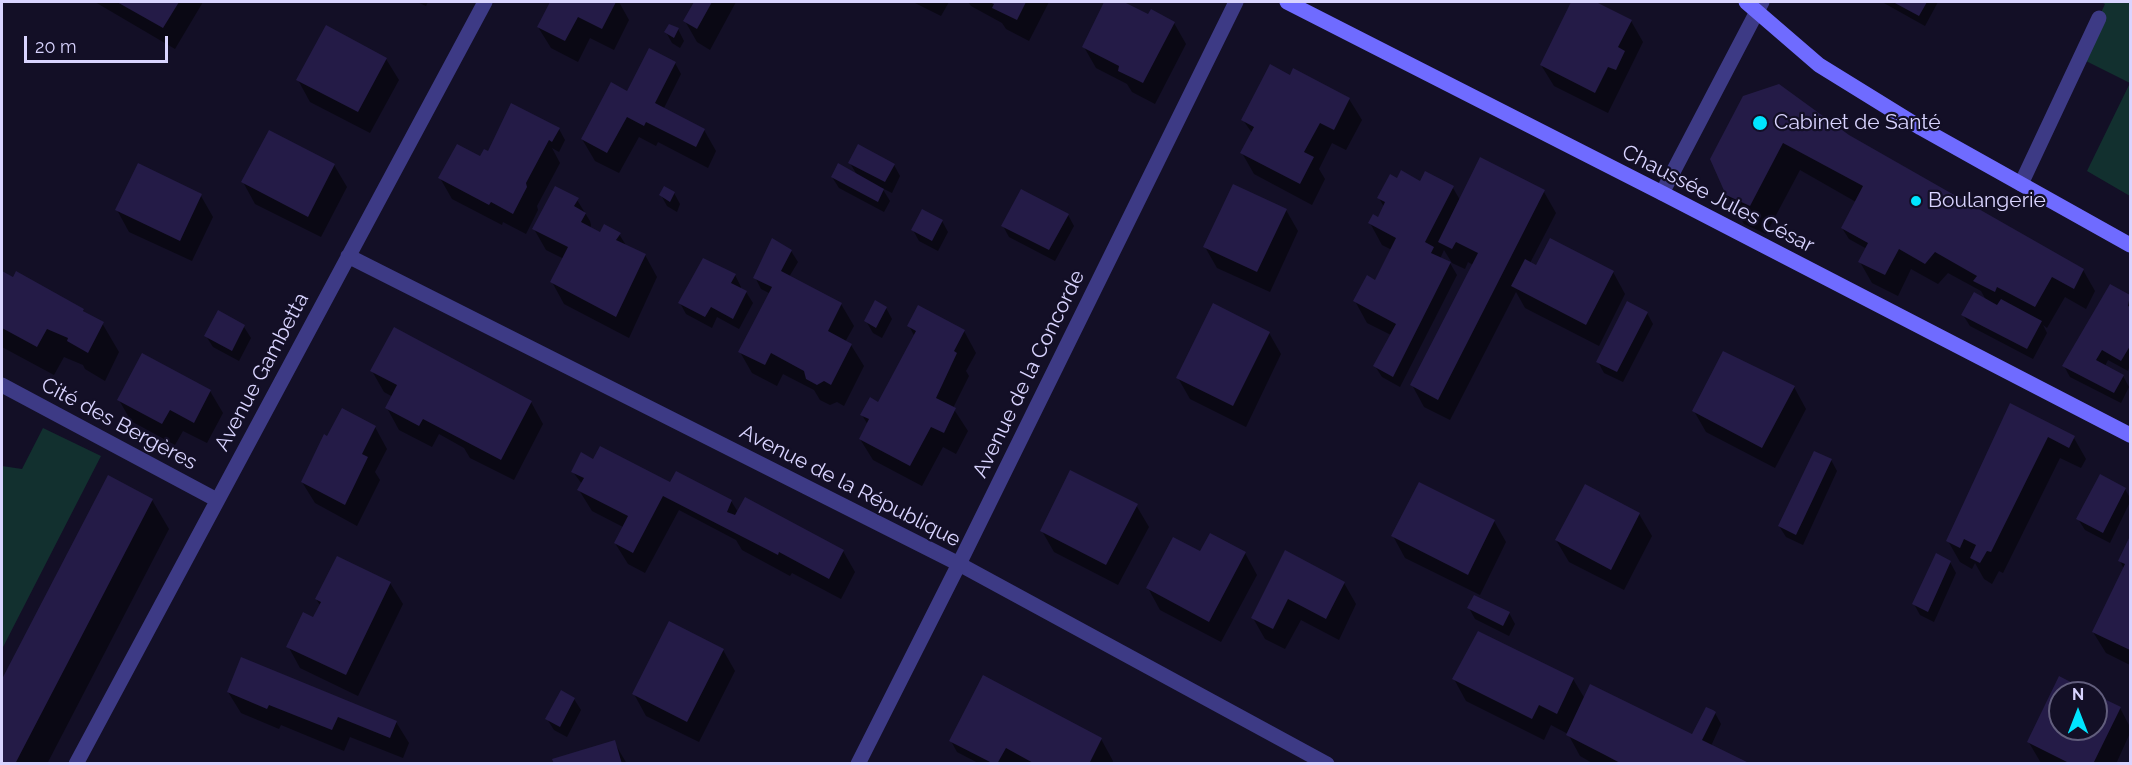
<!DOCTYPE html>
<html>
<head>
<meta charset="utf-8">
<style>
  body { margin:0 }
  #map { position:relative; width:2132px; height:765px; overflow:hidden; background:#130f26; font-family:Raleway,sans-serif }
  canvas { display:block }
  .frame { position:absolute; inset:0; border:3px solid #d9d4ff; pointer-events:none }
  .north { position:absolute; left:2048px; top:681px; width:60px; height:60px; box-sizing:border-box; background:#130f26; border:2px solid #625e7d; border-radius:50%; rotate:0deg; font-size:16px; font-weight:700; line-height:24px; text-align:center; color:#d9d4ff }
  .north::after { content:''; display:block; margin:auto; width:21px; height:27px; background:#00e5ff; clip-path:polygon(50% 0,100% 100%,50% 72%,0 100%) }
  .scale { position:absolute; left:24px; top:36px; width:144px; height:27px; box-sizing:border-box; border:3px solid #d9d4ff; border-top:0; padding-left:8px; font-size:18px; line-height:21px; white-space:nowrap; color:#d9d4ff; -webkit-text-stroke:4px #130f26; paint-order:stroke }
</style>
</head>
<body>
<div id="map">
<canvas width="2132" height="765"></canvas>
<div class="frame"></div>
<div class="north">N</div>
<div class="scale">20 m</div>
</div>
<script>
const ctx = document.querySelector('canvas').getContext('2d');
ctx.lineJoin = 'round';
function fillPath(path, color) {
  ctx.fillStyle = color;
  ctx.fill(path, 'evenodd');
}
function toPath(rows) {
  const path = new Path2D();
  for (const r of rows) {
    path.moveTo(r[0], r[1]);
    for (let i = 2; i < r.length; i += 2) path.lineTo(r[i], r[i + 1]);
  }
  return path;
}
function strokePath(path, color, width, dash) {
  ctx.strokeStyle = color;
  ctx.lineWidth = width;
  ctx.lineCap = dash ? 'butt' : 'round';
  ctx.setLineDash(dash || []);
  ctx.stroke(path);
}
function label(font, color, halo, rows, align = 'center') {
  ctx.font = font + ' Raleway,sans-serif';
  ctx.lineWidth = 4.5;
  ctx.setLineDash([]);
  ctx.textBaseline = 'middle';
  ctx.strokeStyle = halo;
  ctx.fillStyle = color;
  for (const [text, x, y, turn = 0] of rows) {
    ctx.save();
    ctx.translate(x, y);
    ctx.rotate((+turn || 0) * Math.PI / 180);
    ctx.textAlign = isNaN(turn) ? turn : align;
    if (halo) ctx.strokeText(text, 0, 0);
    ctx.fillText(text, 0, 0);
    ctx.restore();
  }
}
const green = toPath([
  [2101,2,2130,2,2130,196,2087,171,2130,83,2080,58,2105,4],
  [43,428,101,456,2,649,2,466,22,469]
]);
const shadow = toPath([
  [95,2,203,2,175,49],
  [417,2,428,2,426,6],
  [552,2,619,2,629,20,614,50,590,38,578,62,551,48,538,27],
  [695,2,736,2,710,50,697,42,685,21],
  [913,2,949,2,941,16],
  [968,2,1049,2,1029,41,1006,29,1002,23,971,6],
  [1106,2,1121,2,1149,16,1174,23,1186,44,1155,104,1132,92,1127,84,1096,68,1084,47],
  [1573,2,1593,2,1631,21,1643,42,1608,113,1554,86,1541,65],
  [1882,2,1938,2,1925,26],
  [678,29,684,41,680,48,672,43,666,32],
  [386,59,399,80,370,133,310,102,298,80],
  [675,63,681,74,663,110,704,130,716,151,708,168,658,142,656,146,639,137,619,173,595,161,582,139,628,92],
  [1291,77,1349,99,1362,120,1346,150,1332,143,1319,169,1325,179,1312,205,1254,174,1242,153,1252,133,1243,120],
  [1744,97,1848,136,2083,270,2095,291,2086,309,2065,297,2047,328,2043,325,2047,333,2033,359,1970,326,1963,315,1986,300,1981,291,1948,273,1938,284,1911,269,1898,296,1872,283,1860,262,1867,249,1849,239,1842,228,1856,202,1800,170,1766,234,1744,224,1727,195],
  [559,129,565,140,559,152,552,148,560,163,537,206,538,210,526,234,503,222,502,225,452,199,440,178,481,158,488,152],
  [850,163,894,165,900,176,892,193,882,188,890,201,884,212,839,188,832,177,857,175],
  [334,165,347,187,321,237,255,204,243,182],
  [1398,181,1453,188,1460,200,1544,192,1556,213,1530,263,1536,267,1613,272,1625,294,1599,346,1525,308,1516,292,1450,420,1424,407,1412,385,1473,265,1468,262,1465,269,1452,263,1444,250,1440,259,1450,263,1457,275,1400,387,1382,377,1375,366,1391,335,1367,323,1355,301,1376,282,1392,250,1382,245,1370,223,1378,219,1384,207,1379,198],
  [674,193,680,204,677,212,667,206,661,195],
  [201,196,213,217,192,261,129,232,117,210],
  [577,200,590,221,591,225,590,228,600,234,619,234,627,247,645,255,657,277,629,338,564,304,552,282,564,259,546,250,534,229],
  [1286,210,1298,231,1270,292,1217,268,1205,247],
  [1068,215,1074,226,1055,261,1009,237,1003,226],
  [942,221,948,232,938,251,919,241,913,230],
  [791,251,798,262,789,277,841,304,854,326,845,342,851,345,864,366,844,406,837,402,830,405,820,400,814,390,783,374,777,386,752,373,740,352,771,294,761,289,755,277],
  [2,272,83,310,86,314,102,323,119,352,105,381,85,369,83,365,64,357,54,375,2,347],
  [735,275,741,287,740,289,746,292,753,303,739,329,717,317,712,328,686,314,680,303],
  [2111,286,2130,297,2130,365,2128,371,2108,360,2105,366,2123,376,2129,387,2121,403,2070,377,2064,366],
  [886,308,892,319,882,338,873,333,866,321],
  [218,312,244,327,251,338,239,361,213,347,206,336],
  [1647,313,1653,324,1623,382,1604,373,1598,362],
  [909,326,964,331,976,353,966,371,969,376,953,408,968,431,956,454,943,447,922,486,873,460,860,439,868,425,862,415,878,405,915,337],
  [1269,333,1281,354,1246,427,1190,399,1178,378],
  [372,371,531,402,543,424,514,480,470,458,464,448,439,434,432,447,399,430,387,408,393,397,384,392],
  [1794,387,1806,409,1775,468,1706,432,1694,411],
  [210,391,223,413,207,443,183,431,175,445,131,421,119,400],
  [2010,405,2074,438,2086,459,2081,468,2060,458,2003,573,1999,571,1992,584,1984,579,1975,563,1972,569,1960,562,1948,541],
  [375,427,387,449,375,472,380,480,357,526,315,503,302,482,328,439],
  [592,460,731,501,738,512,843,551,855,572,841,599,792,573,790,576,742,550,736,540,679,510,645,573,628,564,615,543,623,527,592,511,579,490,582,484,573,472],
  [1831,460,1837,471,1803,545,1786,537,1779,526],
  [108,477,152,500,169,529,47,764,2,764,2,682],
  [2125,489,2130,498,2130,502,2110,543,2085,530,2078,519],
  [1136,505,1149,527,1118,585,1054,552,1042,531],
  [1639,514,1652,536,1624,590,1569,562,1556,540],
  [1494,521,1506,542,1480,595,1405,558,1393,536],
  [2130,540,2130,665,2106,653,2093,632,2124,569,2120,561],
  [1286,552,1344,583,1356,604,1339,640,1301,620,1285,649,1265,639,1253,618],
  [1200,553,1245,553,1257,575,1221,642,1160,610,1148,588],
  [1950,562,1956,573,1934,622,1920,615,1914,604],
  [390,583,403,604,358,696,300,668,288,646,313,619,320,605,316,599],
  [1469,608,1509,613,1515,624,1509,636,1475,619],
  [723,650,735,671,699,742,646,716,634,694],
  [2060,678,2089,693,2060,693,2060,729,2096,729,2096,696,2120,708,2130,727,2130,733,2116,764,2041,763,2028,741],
  [1454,679,1573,679,1585,699,1696,738,1715,713,1721,724,1711,746,1747,764,1594,764,1580,756,1568,734,1551,725,1544,740,1466,701],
  [228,692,396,722,409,743,403,758,350,737,344,751,281,725,279,729,241,713],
  [574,699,581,710,567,737,554,730,547,719],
  [1101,739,1113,761,1112,764,980,764,957,752,951,741],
  [614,742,627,764,555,764]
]);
const building = toPath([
  [117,2,179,2,163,28],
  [550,2,616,2,602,29,578,17,565,41,537,27],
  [694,2,712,2,697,29,683,21],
  [989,2,1026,2,1017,20,992,8,994,4],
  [1104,2,1124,2,1148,14,1151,9,1175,22,1143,83,1118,71,1119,66,1082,47],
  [1571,2,1596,2,1632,20,1618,47,1625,51,1616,70,1608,67,1595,93,1540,65],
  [1893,2,1927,2,1919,16],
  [669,24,679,28,674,38,664,32],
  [326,25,387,58,358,112,296,80],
  [649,48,676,62,655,103,705,129,696,147,646,122,644,126,627,117,607,153,581,139,611,82,627,91],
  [1270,64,1290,75,1293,68,1350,98,1334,130,1320,123,1304,152,1314,157,1300,184,1240,153,1254,127,1241,120],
  [1779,84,1849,135,2084,269,2074,289,2052,277,2035,307,1997,287,1995,292,1973,281,1977,276,1935,252,1925,264,1899,249,1885,275,1858,262,1868,243,1841,228,1863,186,1783,143,1750,206,1726,195,1710,159,1743,96],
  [511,103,560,128,552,142,549,140,526,183,527,187,513,214,491,202,489,205,438,178,457,144,480,156,484,149,488,151],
  [269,130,335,164,308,217,241,182],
  [858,144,895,164,885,182,848,163],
  [1480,157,1545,190,1438,400,1410,385,1478,253,1456,242,1452,249,1438,242],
  [138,163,202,194,180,241,115,210],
  [838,163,884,189,878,202,831,177],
  [1401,170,1420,181,1425,171,1454,186,1425,242,1434,247,1431,253,1451,262,1393,377,1373,366,1396,324,1353,301,1367,275,1375,280,1396,238,1368,223,1373,214,1378,217,1385,202,1377,198,1390,174,1397,178],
  [1233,184,1287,209,1257,272,1203,247],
  [555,186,579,198,574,206,586,213,581,222,600,232,604,224,621,233,616,240,646,254,616,317,550,282,568,247,532,229],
  [664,186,675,192,670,202,659,195],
  [1021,189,1069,214,1049,250,1001,226],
  [922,209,943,220,932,241,911,230],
  [772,238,792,250,781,271,842,303,828,331,852,344,831,385,824,381,817,385,806,379,804,371,771,353,765,365,738,352,772,287,753,278],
  [1550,238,1614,271,1586,325,1511,286,1525,259,1536,265],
  [703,258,736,274,731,283,747,291,733,319,711,307,705,317,678,303],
  [2,271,13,277,16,271,84,309,83,311,104,322,88,353,67,341,68,338,47,329,37,347,2,328],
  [2110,284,2130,295,2128,306,2130,307,2130,346,2121,361,2102,350,2096,360,2124,375,2114,393,2062,366],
  [1974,292,1997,305,2001,299,2042,321,2027,349,1961,315],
  [875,300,887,307,876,328,864,321],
  [1627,301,1648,312,1617,372,1596,362],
  [1213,303,1270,332,1233,406,1176,378],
  [918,305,965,330,954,351,957,353,936,398,956,408,944,433,931,427,910,466,859,439,869,419,860,415,870,397,878,402,916,331,907,326],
  [218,310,245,325,232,351,204,336],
  [394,327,532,401,501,460,423,419,419,426,385,408,397,385,370,371],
  [1723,351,1795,386,1762,448,1692,411],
  [142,353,211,390,194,423,170,410,162,424,117,400],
  [2010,403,2075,436,2069,448,2048,437,1991,552,1987,551,1980,563,1970,558,1976,545,1964,539,1960,548,1946,541],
  [342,408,376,426,362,454,368,457,345,505,301,482,324,434,327,436],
  [600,446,670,482,676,471,732,500,727,512,735,515,745,497,844,550,829,579,779,552,778,555,663,496,633,553,614,543,628,516,577,490,584,478,571,472,581,452,593,459],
  [1814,451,1832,459,1796,535,1778,526],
  [1070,470,1138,504,1106,565,1040,531],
  [2100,474,2126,488,2103,533,2076,519],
  [108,475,153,499,15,764,2,764,2,679],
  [1419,482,1495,520,1468,575,1391,536],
  [1585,484,1640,513,1611,570,1555,540],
  [1210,533,1246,552,1209,622,1146,588,1173,537,1200,551],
  [2130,536,2130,650,2092,632,2125,564,2118,561],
  [1285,550,1345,582,1326,619,1288,599,1273,629,1251,618],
  [1936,553,1951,561,1928,612,1912,604],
  [337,556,391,582,346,675,286,647,303,612,313,617,321,602,315,599],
  [1474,595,1510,612,1503,626,1467,608],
  [669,621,724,649,687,722,632,694],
  [1478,631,1574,678,1557,714,1539,705,1532,719,1452,679],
  [241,657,397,721,390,738,338,717,332,730,269,705,267,709,227,692],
  [983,675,1102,738,1089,764,1035,764,1006,748,997,764,994,764,949,741],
  [2059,676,2092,693,2060,693,2060,729,2096,729,2096,695,2121,707,2093,764,2071,764,2027,742],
  [1590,684,1692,734,1706,707,1713,710,1716,712,1702,740,1751,764,1622,764,1605,755,1566,735],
  [561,690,575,698,560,727,545,719],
  [615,740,622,764,554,764,552,759]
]);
const lane = toPath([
  [2021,184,2099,18]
]);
const street = toPath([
  [1662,193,1762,2],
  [348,256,959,564,1327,764],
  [2,385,217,500],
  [76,764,485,2],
  [858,764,959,564,1236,2]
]);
const secondary = toPath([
  [1287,2,1662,193,2130,435],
  [1746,2,1819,65,1921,128,2130,245]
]);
const markers = [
  [1760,123,8,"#00e5ff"],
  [1916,201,6,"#00e5ff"]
];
const poiNames = [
  ["Cabinet de Santé",1774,123],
  ["Boulangerie",1928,201]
];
const streetNames = [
  ["Chaussée Jules César",1718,199,27],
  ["Avenue Gambetta",262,372,-62],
  ["Avenue de la Concorde",1029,374,-64],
  ["Cité des Bergères",119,424,28],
  ["Avenue de la République",850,486,27]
];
fillPath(green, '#12302f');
fillPath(shadow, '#0007');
fillPath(building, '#241b47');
strokePath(lane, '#3d3a85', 15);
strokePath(street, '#3d3a85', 15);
strokePath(secondary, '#6f6bff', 15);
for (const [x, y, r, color] of markers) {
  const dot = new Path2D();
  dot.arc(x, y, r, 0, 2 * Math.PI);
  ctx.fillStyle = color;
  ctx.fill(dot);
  strokePath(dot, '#130f26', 2);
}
label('21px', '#d9d4ff', '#130f26', poiNames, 'left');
label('21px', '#d9d4ff', '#130f26', streetNames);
</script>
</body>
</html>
